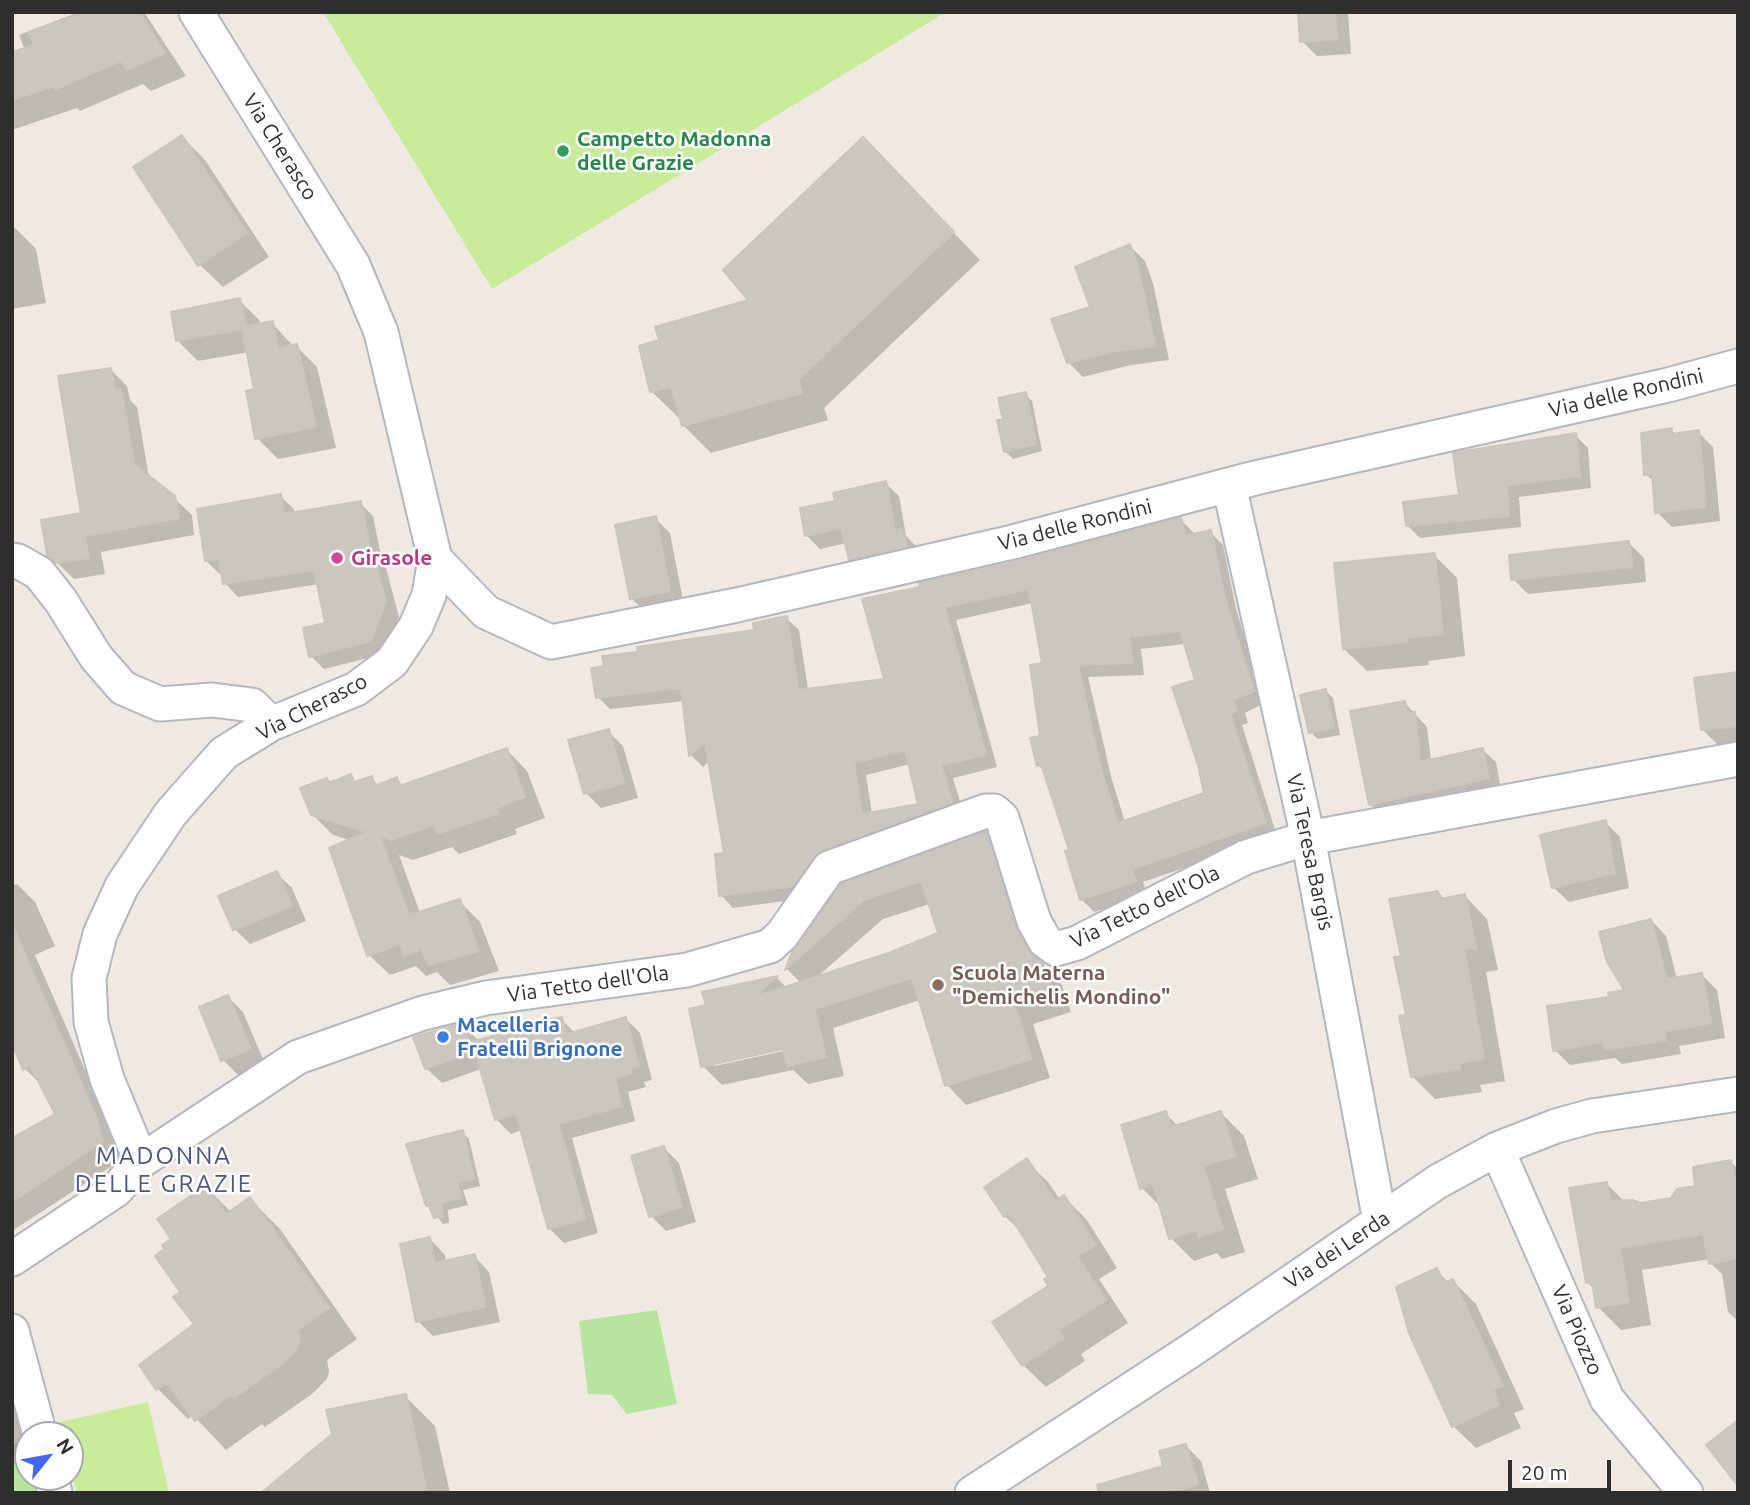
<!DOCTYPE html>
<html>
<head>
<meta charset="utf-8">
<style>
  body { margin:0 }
  #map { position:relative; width:1750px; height:1505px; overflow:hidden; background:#efe9e1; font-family:Ubuntu,sans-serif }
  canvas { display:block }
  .frame { position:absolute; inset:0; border:14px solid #2e2e2e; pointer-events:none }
  .north { position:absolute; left:14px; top:1421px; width:70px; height:70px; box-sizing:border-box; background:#fff; border:2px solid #ababab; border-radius:50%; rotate:59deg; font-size:19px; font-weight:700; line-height:28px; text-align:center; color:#2e2e2e }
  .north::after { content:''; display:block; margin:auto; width:24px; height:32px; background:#4264fb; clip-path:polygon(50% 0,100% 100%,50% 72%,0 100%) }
  .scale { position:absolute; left:1508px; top:1460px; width:103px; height:32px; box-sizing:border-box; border:4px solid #2e2e2e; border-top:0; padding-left:9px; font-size:21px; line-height:24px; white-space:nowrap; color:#2e2e2e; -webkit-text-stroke:5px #fff; paint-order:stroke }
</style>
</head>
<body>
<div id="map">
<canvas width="1750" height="1505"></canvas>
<div class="frame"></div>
<div class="north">N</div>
<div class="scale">20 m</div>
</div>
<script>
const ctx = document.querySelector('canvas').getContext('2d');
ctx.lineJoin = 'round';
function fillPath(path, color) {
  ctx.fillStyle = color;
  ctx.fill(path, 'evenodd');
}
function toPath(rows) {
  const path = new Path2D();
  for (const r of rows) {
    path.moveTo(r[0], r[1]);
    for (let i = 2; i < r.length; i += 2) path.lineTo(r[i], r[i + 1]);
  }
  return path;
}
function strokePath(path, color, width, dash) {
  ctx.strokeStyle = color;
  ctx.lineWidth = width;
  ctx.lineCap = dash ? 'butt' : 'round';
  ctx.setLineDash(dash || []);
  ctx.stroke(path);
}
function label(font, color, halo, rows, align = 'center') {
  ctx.font = font + ' Ubuntu,sans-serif';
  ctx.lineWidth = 5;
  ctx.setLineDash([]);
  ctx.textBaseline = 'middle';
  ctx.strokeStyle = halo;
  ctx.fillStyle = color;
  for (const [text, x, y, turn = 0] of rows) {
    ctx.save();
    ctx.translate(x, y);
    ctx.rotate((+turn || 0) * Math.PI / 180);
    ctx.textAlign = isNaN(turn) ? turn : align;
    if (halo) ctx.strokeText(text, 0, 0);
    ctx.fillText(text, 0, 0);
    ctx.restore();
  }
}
const green = toPath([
  [657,1310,677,1404,627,1414,612,1395,588,1394,579,1321],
  [22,1441,28,1459,28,1477,34,1477,39,1493,12,1493,12,1445]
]);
const pitch = toPath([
  [323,12,946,12,492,289],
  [148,1402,169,1493,77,1493,70,1465,70,1435,63,1435,60,1422]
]);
const shadow = toPath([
  [79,12,144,12,186,76,151,91,143,84,80,111,77,108,12,130,12,54,25,50,19,35],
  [1300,12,1348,12,1351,54,1317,56,1302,41],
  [182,137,205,160,269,257,223,287,200,265],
  [890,167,980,260,824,408,828,420,711,453,683,425,681,418,679,418,651,391,661,341,751,301],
  [15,228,36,249,46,303,12,309,12,229],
  [1130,246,1145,261,1153,283,1169,360,1131,365,1083,377,1068,362,1092,308],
  [239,300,260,321,261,325,272,323,294,347,296,346,317,367,336,448,278,459,257,438,256,391,249,352,198,361,177,340],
  [110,369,127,386,130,400,137,407,149,478,174,498,192,515,194,535,101,552,105,574,74,579,49,555,84,519],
  [1025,394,1032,401,1042,451,1013,459,1006,452,999,422,1005,421],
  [1671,430,1677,435,1698,432,1713,447,1720,521,1672,527,1657,512,1655,483,1646,474],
  [1575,435,1588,448,1591,488,1519,497,1521,527,1420,538,1407,525],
  [885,483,899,496,906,536,915,545,919,560,864,573,851,559,847,543,820,549,806,535,837,502],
  [280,496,294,509,294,514,360,503,373,516,382,561,385,564,399,617,384,654,324,669,311,656,327,624,319,584,238,597,225,583,223,573,220,574,206,561],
  [655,518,670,533,684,606,647,614,631,598],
  [1180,519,1193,532,1194,536,1210,532,1223,545,1236,609,1265,703,1245,713,1248,723,1242,725,1277,836,1143,882,1147,894,1094,912,1081,899,1071,851,1046,773,1038,765,1042,738,1044,664,1033,603,956,620,997,767,953,778,964,815,806,898,733,908,721,895,726,855,710,761,703,767,691,755,685,701,610,709,598,697,606,667,640,653,756,631,786,618,799,630,808,690,886,680,922,588],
  [1185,644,1197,681,1207,794,1125,822,1112,780,1088,677,1144,675,1141,649],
  [910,764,920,805,872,814,866,775],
  [1629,543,1644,558,1646,582,1528,594,1513,579],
  [1434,555,1457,578,1465,656,1428,661,1429,665,1367,671,1344,649],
  [1738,674,1738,749,1723,750,1702,729],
  [1326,691,1333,698,1340,735,1318,739,1310,732],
  [1405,703,1427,727,1431,761,1483,750,1496,762,1501,790,1383,817,1371,805],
  [608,731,623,746,638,798,601,808,586,793],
  [507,750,527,771,545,818,515,829,517,834,459,854,452,847,413,860,399,855,420,913,459,901,480,922,499,971,450,985,437,972,426,976,416,966,390,975,369,955,352,841,333,835,312,814,327,780,331,784,350,777,357,783,371,778,379,786,396,779,403,786],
  [1605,822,1620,837,1629,888,1569,902,1553,887],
  [986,834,1005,853,1034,948,1045,968,1062,985,1071,1012,1033,1024,1050,1078,966,1105,947,1085,920,1000,833,1028,844,1076,808,1084,793,1070,722,1085,703,1066,708,1006,704,993,777,978,787,988,801,983,787,969,793,953,842,886],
  [930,904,940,934,891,954,816,978,883,919],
  [791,1045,792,1049,715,1066,715,1062],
  [276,873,292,888,306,921,250,944,235,929],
  [17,884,35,902,55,946,35,955,115,1139,121,1160,12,1231,12,1140,57,1115,43,1086,25,1069,12,1039,12,886],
  [1438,892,1445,900,1465,896,1487,919,1498,970,1486,972,1505,1081,1480,1085,1482,1092,1435,1099,1412,1076,1403,957],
  [1651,920,1666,936,1677,979,1702,975,1717,990,1725,1038,1679,1046,1681,1054,1622,1064,1615,1058,1570,1065,1555,1050,1611,998,1626,991],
  [228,997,243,1012,265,1064,238,1075,223,1060],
  [561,1019,575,1033,626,1019,640,1033,652,1080,644,1082,646,1087,628,1092,635,1121,572,1138,598,1233,564,1243,549,1228,522,1130,511,1134,496,1119,481,1069,442,1083,426,1068,463,1025,478,1040],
  [1165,1113,1179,1127,1221,1113,1244,1136,1258,1179,1225,1189,1245,1252,1222,1259,1217,1253,1194,1261,1171,1238,1162,1208,1142,1188],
  [462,1132,469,1139,480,1186,463,1190,468,1205,448,1210,449,1223,443,1224,428,1205],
  [664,1148,679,1163,696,1222,666,1231,651,1216],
  [1026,1161,1049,1183,1060,1200,1064,1197,1087,1220,1117,1268,1099,1279,1128,1323,1081,1354,1085,1361,1046,1387,1023,1365,1050,1286,1051,1277,1024,1235,1005,1216],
  [1731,1162,1738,1169,1738,1321,1728,1312,1722,1274,1710,1263,1710,1259,1642,1270,1651,1325,1621,1330,1598,1307,1595,1290,1587,1282,1607,1184,1625,1202,1641,1205,1672,1200,1697,1188],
  [206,1187,231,1212,250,1199,280,1229,357,1339,327,1360,329,1371,327,1379,312,1394,265,1427,262,1424,226,1450,193,1415,188,1419,158,1389,197,1325,182,1292,174,1239],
  [430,1239,445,1255,446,1262,474,1256,489,1272,500,1322,433,1336,418,1321],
  [1437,1271,1449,1283,1453,1281,1476,1304,1524,1409,1514,1413,1521,1428,1476,1448,1453,1426],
  [12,1372,28,1435,28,1459,12,1464],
  [405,1396,435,1426,450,1493,264,1493],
  [1186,1446,1201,1461,1210,1493,1137,1493]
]);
const building = toPath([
  [87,12,139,12,165,53,127,70,121,61,56,89,54,86,12,100,12,52,34,45,28,32,87,12],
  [1298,12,1335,12,1337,39,1300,42,1298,12],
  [182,135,247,233,198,266,133,167,182,135],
  [863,137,954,232,798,380,802,393,682,426,671,387,650,392,639,346,659,340,655,327,748,300,723,270,863,137],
  [1130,244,1138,266,1155,346,1115,351,1067,363,1051,319,1090,307,1075,267,1130,244],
  [240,298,246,326,273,321,278,348,297,344,316,427,255,439,246,391,254,389,242,329,176,341,171,312,240,298],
  [111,368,115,390,121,389,134,464,175,496,179,518,85,536,89,558,55,563,47,555,41,520,81,513,84,531,58,376,111,368],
  [1026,392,1036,444,1004,452,997,420,1003,420,998,398,1026,392],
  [1672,428,1672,434,1699,430,1706,507,1655,513,1652,474,1644,475,1641,433,1672,428],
  [1576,433,1580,476,1507,485,1509,516,1406,526,1403,502,1459,495,1453,453,1576,433],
  [886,481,895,531,902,529,907,547,849,560,841,528,805,536,800,508,835,501,833,493,886,481],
  [281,494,284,514,361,501,370,549,372,548,386,602,371,641,309,657,303,628,325,623,314,570,223,584,219,559,205,561,197,509,281,494],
  [656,516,670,591,630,599,615,525,656,516],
  [1181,517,1185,536,1211,530,1224,595,1254,691,1233,700,1237,711,1230,713,1266,823,1132,869,1136,881,1080,900,1065,851,1069,850,1041,764,1037,766,1030,738,1040,736,1030,665,1042,663,1029,589,945,607,986,755,941,765,953,803,822,850,813,857,793,886,719,896,715,854,724,853,705,742,689,756,681,688,596,698,591,668,604,666,602,656,638,652,637,647,754,630,753,623,787,616,798,690,884,679,862,599,920,587,919,583,1018,561,1181,517],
  [1180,631,1195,680,1172,687,1198,765,1204,793,1118,823,1100,766,1078,665,1133,663,1129,637,1180,631],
  [905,750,918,804,862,814,854,763,905,750],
  [1629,541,1632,567,1511,580,1509,555,1629,541],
  [1435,553,1443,634,1406,638,1407,642,1343,649,1334,563,1435,553],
  [1738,672,1738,726,1701,730,1694,678,1738,672],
  [1326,689,1334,728,1309,733,1300,695,1326,689],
  [1405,701,1408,713,1415,712,1420,762,1483,748,1489,778,1369,805,1350,711,1405,701],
  [609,729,624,783,584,794,568,740,609,729],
  [507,748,525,797,496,808,498,813,437,834,434,825,391,840,380,836,409,915,460,899,479,951,428,965,422,949,404,956,400,944,367,956,329,848,367,832,311,815,300,788,327,778,329,783,351,774,354,782,372,776,375,786,397,777,400,786,507,748],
  [1606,820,1615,873,1552,888,1540,835,1606,820],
  [986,831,1016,927,1028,951,1043,963,1052,993,1015,1005,1032,1059,945,1086,912,978,815,1009,826,1057,787,1066,783,1049,701,1067,689,1009,706,1005,702,992,778,976,754,997,891,952,938,933,921,881,864,900,785,970,792,952,841,884,986,831],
  [277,871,292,906,233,930,218,896,277,871],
  [1438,891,1440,899,1465,894,1476,948,1464,949,1484,1059,1459,1063,1460,1069,1411,1077,1399,1016,1406,1015,1394,957,1401,956,1389,899,1438,891],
  [1651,919,1667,979,1702,973,1711,1023,1665,1031,1666,1040,1605,1050,1603,1042,1553,1051,1547,1006,1609,997,1608,993,1624,990,1607,962,1599,932,1651,919],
  [12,924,97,1119,103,1141,12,1202,12,1138,55,1114,30,1065,23,1070,12,1043,12,924],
  [228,995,251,1049,221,1061,199,1007,228,995],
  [562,1017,567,1034,626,1017,639,1066,631,1068,632,1073,615,1078,622,1106,559,1124,585,1219,548,1229,516,1114,495,1120,472,1042,540,1021,562,1017],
  [463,1023,473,1052,425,1069,413,1037,463,1023],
  [1166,1111,1171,1127,1221,1111,1236,1156,1203,1166,1223,1229,1198,1237,1196,1230,1169,1239,1153,1184,1140,1189,1121,1125,1166,1111],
  [463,1130,474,1179,457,1183,462,1198,441,1203,443,1216,434,1218,429,1206,426,1206,406,1144,463,1130],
  [664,1146,682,1207,649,1217,631,1156,664,1146],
  [1027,1158,1055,1201,1064,1195,1096,1245,1077,1256,1106,1300,1059,1330,1064,1338,1022,1366,992,1322,1048,1286,1044,1279,1048,1277,1009,1214,1004,1217,984,1187,1027,1158],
  [1731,1160,1738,1196,1738,1258,1709,1264,1703,1234,1620,1248,1629,1302,1596,1308,1592,1282,1586,1283,1569,1188,1607,1182,1611,1201,1632,1200,1641,1203,1671,1198,1677,1189,1695,1186,1693,1167,1731,1160],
  [206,1185,226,1214,250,1197,329,1308,298,1330,300,1340,297,1349,282,1364,234,1398,231,1395,195,1421,167,1383,156,1390,139,1365,194,1324,173,1297,180,1292,155,1256,164,1249,162,1245,171,1239,157,1219,206,1185],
  [430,1237,435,1263,475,1254,485,1307,416,1322,400,1244,430,1237],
  [1437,1268,1444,1283,1453,1279,1503,1386,1493,1390,1499,1405,1452,1427,1409,1333,1396,1287,1437,1268],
  [406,1394,427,1493,261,1493,332,1434,326,1410,406,1394],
  [1738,1420,1738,1486,1706,1445,1738,1420],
  [1186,1444,1198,1484,1169,1493,1099,1493,1097,1485,1163,1466,1159,1451,1186,1444]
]);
const minor = toPath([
  [1229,485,1308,838,1380,1221],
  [435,559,486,612,551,642,737,605,1013,542,1255,478,1668,385,1738,366],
  [12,560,18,561,39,573,61,601,96,657,123,688,160,704,212,700,252,705,271,724],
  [1497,1149,1607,1399,1686,1493],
  [141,1161,107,1079,91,1022,89,978,100,934,122,886,171,813,224,753,271,724,356,689,392,662,416,626,429,595,435,559,381,332,353,265,196,12],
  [12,1259,116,1190,141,1161,298,1057,423,1013,486,998,687,970,770,946,782,935,829,868,986,811,994,811,1002,818,1034,921,1045,941,1056,949,1077,943,1246,857,1308,838,1738,759],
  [12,1331,40,1435],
  [51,1477,55,1493],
  [972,1493,1190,1351,1437,1182,1497,1149,1556,1126,1592,1116,1738,1094]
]);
const markers = [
  [563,151,7,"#2e9e5b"],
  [337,558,7,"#d1479c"],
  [938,985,7,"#8d6e63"],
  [443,1037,7,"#3f7fe0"]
];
const leisureNames = [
  ["Campetto Madonna",577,139],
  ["delle Grazie",577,163]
];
const streetNames = [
  ["Via Cherasco",280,147,58],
  ["Via delle Rondini",1626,393,-13],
  ["Via delle Rondini",1075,525,-14],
  ["Via Cherasco",312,707,-27],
  ["Via Teresa Bargis",1310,852,78],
  ["Via Tetto dell'Ola",1145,907,-26],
  ["Via Tetto dell'Ola",588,984,-8],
  ["Via dei Lerda",1337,1250,-34],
  ["Via Piozzo",1577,1330,66]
];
const hotelNames = [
  ["Girasole",351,558]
];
const educationNames = [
  ["Scuola Materna",952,973],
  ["\"Demichelis Mondino\"",952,997]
];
const shopNames = [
  ["Macelleria",457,1025],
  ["Fratelli Brignone",457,1049]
];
const quarterNames = [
  ["MADONNA",164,1156],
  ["DELLE GRAZIE",164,1184]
];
fillPath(green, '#b6e59e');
fillPath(pitch, '#c9ec9a');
fillPath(shadow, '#0003');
fillPath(building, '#cbc7bf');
strokePath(building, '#cbc5ba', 2);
strokePath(minor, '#b4b7c1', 37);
strokePath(minor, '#fff', 33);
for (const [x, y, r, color] of markers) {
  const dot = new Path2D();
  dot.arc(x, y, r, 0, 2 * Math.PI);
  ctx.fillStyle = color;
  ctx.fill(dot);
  strokePath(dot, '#fff', 2.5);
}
label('bold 21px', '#27864d', '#fff', leisureNames, 'left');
label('21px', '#2e2e2e', '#fff', streetNames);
label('bold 21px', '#b23c85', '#fff', hotelNames, 'left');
label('bold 21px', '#785e54', '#fff', educationNames, 'left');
label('bold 21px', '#366cbe', '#fff', shopNames, 'left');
ctx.letterSpacing = '2px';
label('24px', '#4d5680', '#fff', quarterNames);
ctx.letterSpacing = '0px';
</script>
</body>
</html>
